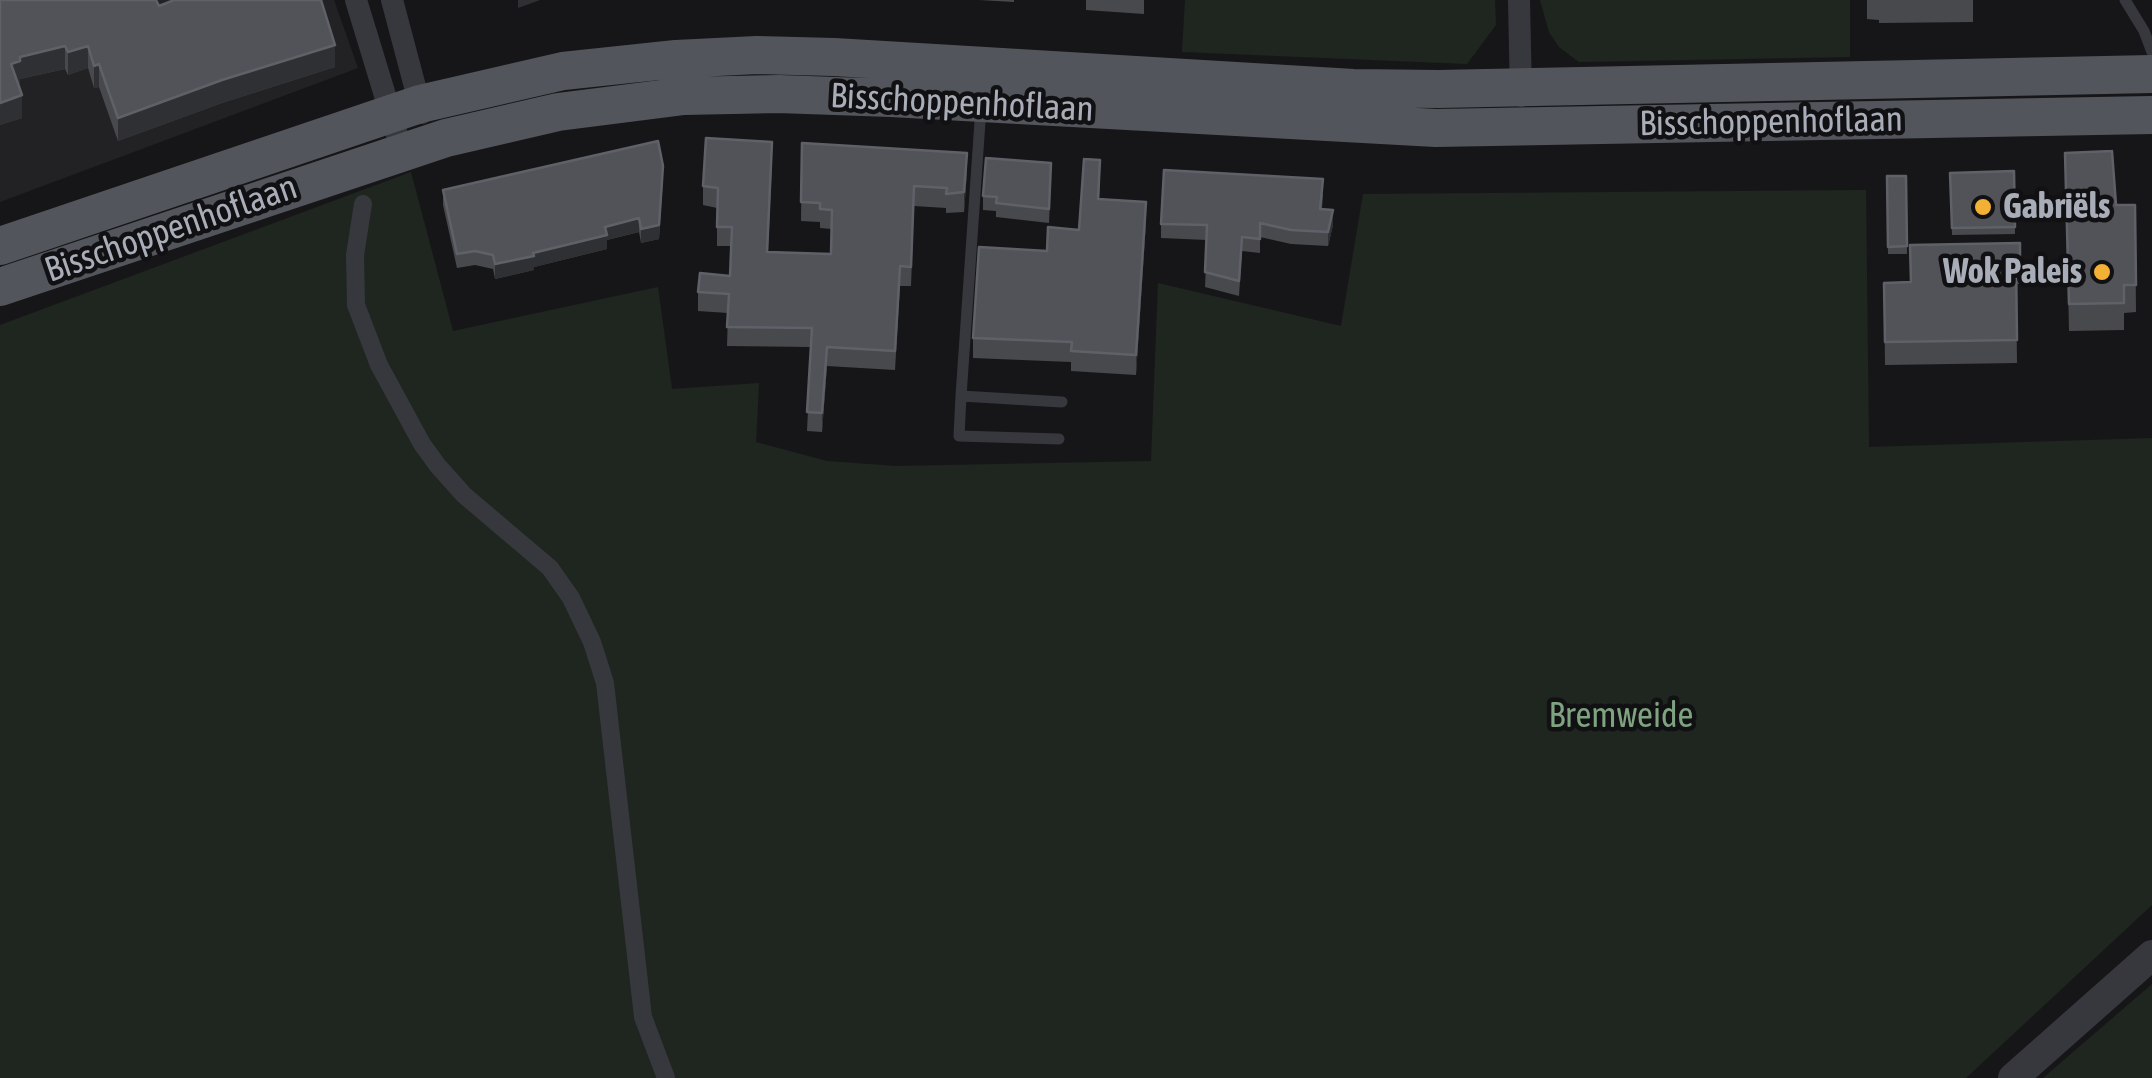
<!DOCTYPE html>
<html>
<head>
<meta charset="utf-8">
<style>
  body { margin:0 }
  canvas { display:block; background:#161618 }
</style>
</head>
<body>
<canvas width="2152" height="1078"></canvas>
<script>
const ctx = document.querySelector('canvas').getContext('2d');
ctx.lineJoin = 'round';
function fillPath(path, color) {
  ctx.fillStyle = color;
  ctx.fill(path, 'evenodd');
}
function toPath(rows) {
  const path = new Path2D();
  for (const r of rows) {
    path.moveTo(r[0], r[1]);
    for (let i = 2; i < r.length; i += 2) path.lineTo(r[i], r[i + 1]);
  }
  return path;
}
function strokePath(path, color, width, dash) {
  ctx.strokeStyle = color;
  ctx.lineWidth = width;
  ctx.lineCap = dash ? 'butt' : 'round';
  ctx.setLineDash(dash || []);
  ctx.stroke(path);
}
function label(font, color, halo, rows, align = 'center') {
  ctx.font = font + ' "Asap Condensed",sans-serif';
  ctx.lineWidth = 9;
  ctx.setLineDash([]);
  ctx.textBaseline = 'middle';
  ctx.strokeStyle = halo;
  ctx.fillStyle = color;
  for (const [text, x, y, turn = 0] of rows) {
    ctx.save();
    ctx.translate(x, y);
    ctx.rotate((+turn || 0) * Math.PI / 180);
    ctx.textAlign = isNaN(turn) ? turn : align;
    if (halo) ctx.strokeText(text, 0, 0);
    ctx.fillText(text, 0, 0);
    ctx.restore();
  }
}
const built = toPath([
  [0,0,334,0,358,68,0,202]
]);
const green = toPath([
  [1185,0,1495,0,1496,25,1467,64,1182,52],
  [1540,0,1850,0,1850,57,1579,62,1559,47,1549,32],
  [411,172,453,331,658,287,672,389,759,383,756,442,827,461,896,466,1151,461,1158,283,1341,326,1363,194,1866,190,1869,447,2152,438,2152,905,1966,1078,0,1078,0,325],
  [2152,984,2152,1078,2043,1078]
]);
const service = toPath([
  [2125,0,2144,31,2152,52],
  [981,107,961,396,1062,402],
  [961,396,959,436,1059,439]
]);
const pedestrian = toPath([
  [363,204,355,255,356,305,379,365,422,444,438,466,464,495,550,568,571,598,592,642,605,683,643,1017,666,1078]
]);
const minor = toPath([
  [356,0,402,151],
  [392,0,422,113],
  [1519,0,1521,96]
]);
const tertiary = toPath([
  [2013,1078,2152,955]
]);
const primary = toPath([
  [0,246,420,104,563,71,676,59,757,55,834,57,1353,88,1439,89,2152,74],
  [0,287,446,138,558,112,684,96,779,94,891,98,1436,128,2152,115]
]);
const wall = toPath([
  [0,0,159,6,335,67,222,103,118,141,99,87,94,88,88,68,68,75,65,69,20,79,20,84,18,84,22,118,0,125],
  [979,0,1014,0,1014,2],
  [1086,0,1144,0,1144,14,1086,10],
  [1867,0,1973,0,1973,22,1879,23,1879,20,1867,19],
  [802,143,967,172,964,212,946,213,946,208,914,206,911,286,900,286,895,370,827,366,822,432,807,431,811,347,727,346,728,313,698,311,698,292,730,276,731,246,717,246,717,208,703,205,703,186,772,161,768,252,831,254,832,229,820,228,820,222,801,221],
  [2065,153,2116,205,2135,205,2136,312,2124,313,2124,330,2069,331],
  [2014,171,2015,234,1952,235,1950,173],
  [1887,176,1906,176,1907,254,1888,254],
  [1051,177,1049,223,996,217,996,211,983,210,983,196],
  [663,180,659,239,641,243,639,232,607,240,607,249,534,267,534,270,495,279,493,269,475,265,457,268,443,205,443,190],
  [1100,180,1099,200,1146,222,1136,375,1071,371,1071,362,973,358,973,338,1047,251,1079,230],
  [1323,194,1322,209,1333,225,1328,246,1291,244,1260,237,1260,253,1242,251,1239,296,1205,287,1207,240,1161,238,1161,224],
  [2020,243,2020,284,2016,284,2017,363,1885,365,1884,283,1910,282]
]);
const shadedWall = toPath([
  [518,0,540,0,518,8],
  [335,45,335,67,222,103,118,141,118,118,222,80],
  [65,46,65,69,20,79,20,84,11,87,11,64,20,57],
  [88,46,88,68,68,75,68,52],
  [99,64,99,87,94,88,94,66],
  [22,95,22,118,0,125,0,103],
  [967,153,967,172,964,212,964,192],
  [663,166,659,239,641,243,641,229],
  [1146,202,1146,222,1136,375,1136,355],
  [1333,210,1333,225,1328,246,1328,232],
  [639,218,639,232,607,240,607,249,534,267,534,270,495,279,495,264,605,227],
  [827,347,827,366,822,432,822,413]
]);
const building = toPath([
  [0,0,156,0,159,6,174,0,321,0,335,45,222,80,118,118,99,64,94,66,88,46,68,52,65,46,20,57,20,61,11,64,22,95,0,103,0,0],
  [706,138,772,142,767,252,831,254,832,210,820,209,820,203,801,202,802,143,967,153,964,192,946,194,947,188,914,186,911,267,900,266,895,351,827,347,822,413,807,412,812,328,727,327,729,294,698,292,700,273,730,276,732,227,717,227,718,188,703,186,706,138],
  [658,141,663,166,659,225,641,229,639,218,605,227,607,235,533,253,534,256,495,264,493,255,475,251,457,254,443,190,658,141],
  [2112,151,2116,205,2135,205,2136,285,2124,285,2124,303,2069,304,2065,153,2112,151],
  [986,158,1051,163,1049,209,996,203,997,197,983,196,986,158],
  [1084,159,1100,160,1098,199,1146,202,1136,355,1071,351,1072,342,973,338,979,247,1047,251,1048,227,1079,230,1084,159],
  [1164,170,1323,179,1320,209,1333,210,1328,232,1291,230,1260,223,1260,239,1242,237,1239,281,1205,272,1207,225,1161,224,1164,170],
  [2014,171,2015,227,1952,228,1950,173,2014,171],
  [1887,176,1906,176,1907,246,1888,247,1887,176],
  [2020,243,2020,260,2016,260,2017,340,1885,342,1884,283,1911,282,1910,245,2020,243]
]);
const markers = [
  [1983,207,10,"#f2b134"],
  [2102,272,10,"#f2b134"]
];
const streetNames = [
  ["Bisschoppenhoflaan",962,103,3],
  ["Bisschoppenhoflaan",1771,122,-1],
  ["Bisschoppenhoflaan",171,229,-19]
];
const poiNames = [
  ["Gabriëls",2003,207],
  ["Wok Paleis",2082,272,"right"]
];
const parkNames = [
  ["Bremweide",1621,716]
];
fillPath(built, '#222225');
fillPath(green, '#1e261f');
strokePath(service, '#37383d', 11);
strokePath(pedestrian, '#37383d', 18);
strokePath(minor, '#37383d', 22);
strokePath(tertiary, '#37383d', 30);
strokePath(primary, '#53555c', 38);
fillPath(wall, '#47494d');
fillPath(shadedWall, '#2f3033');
fillPath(building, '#525359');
strokePath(building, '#5f6168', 2.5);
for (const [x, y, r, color] of markers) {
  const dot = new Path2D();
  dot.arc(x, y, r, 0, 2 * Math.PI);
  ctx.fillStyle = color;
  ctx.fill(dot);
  strokePath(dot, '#111113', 4);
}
label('35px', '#a8adb8', '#111113', streetNames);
label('bold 35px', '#a8adb8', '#111113', poiNames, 'left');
label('35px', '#7fa381', '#111113', parkNames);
</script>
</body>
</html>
